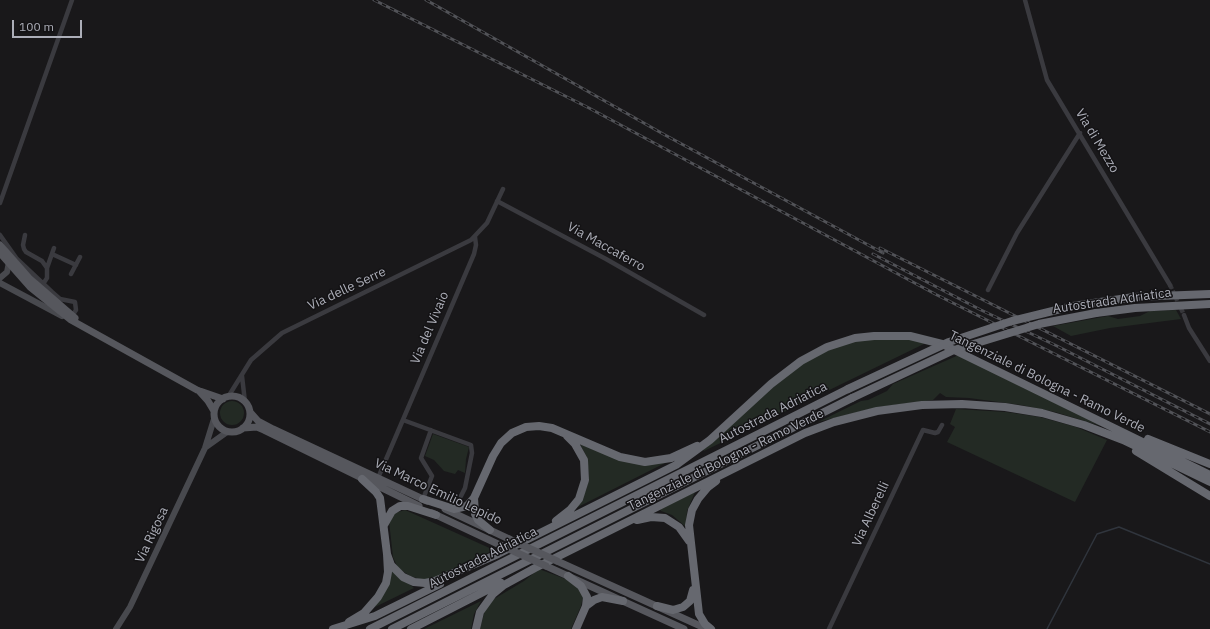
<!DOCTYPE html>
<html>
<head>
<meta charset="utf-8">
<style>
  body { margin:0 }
  #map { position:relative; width:1210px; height:629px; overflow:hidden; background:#19181a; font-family:"IBM Plex Sans",sans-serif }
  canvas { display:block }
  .scale { position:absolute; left:12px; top:20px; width:70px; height:18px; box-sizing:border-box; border:2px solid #acaeb8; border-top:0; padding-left:5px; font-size:12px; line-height:14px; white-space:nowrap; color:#acaeb8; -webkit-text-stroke:3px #141315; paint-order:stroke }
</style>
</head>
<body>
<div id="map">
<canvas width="1210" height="629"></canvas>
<div class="scale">100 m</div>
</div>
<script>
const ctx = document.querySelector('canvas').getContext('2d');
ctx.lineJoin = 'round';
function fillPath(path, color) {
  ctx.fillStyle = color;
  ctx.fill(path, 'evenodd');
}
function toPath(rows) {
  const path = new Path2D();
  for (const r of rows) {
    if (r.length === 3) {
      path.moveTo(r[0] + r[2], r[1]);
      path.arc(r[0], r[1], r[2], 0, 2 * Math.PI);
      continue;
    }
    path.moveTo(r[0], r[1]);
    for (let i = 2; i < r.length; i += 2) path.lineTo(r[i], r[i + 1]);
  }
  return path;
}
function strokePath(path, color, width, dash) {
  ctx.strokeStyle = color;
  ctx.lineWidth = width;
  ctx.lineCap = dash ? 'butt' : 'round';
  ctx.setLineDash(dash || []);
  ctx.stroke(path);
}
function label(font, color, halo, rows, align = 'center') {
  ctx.font = font + ' "IBM Plex Sans",sans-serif';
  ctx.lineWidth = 3;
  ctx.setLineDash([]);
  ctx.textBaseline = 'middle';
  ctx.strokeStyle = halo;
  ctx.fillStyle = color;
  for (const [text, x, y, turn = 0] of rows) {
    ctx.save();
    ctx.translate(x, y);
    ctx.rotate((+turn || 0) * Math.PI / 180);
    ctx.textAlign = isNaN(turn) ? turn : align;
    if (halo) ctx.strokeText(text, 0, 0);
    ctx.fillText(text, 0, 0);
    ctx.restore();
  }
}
const green = toPath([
  [1176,310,1181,319,1110,328,1071,336,1053,326,1108,316,1118,319,1140,316,1150,311],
  [892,337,928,342,704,451,703,450,789,372,828,349,856,341],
  [961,354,1101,426,1055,412,1021,405,969,398,946,397,940,393,933,400,878,407,818,422,861,401,868,400,887,391,893,384],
  [232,413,12],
  [956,409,1006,412,1040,417,1076,427,1107,440,1075,502,947,442,955,427,950,424],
  [433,434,469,447,466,459,465,473,458,470,455,474,444,471,434,460,425,456],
  [578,441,612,456,665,463,576,508,586,490,589,478,587,457],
  [695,492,687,511,686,527,672,515,661,511,660,509],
  [405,510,494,550,433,578,423,580,410,576,398,568,393,557,389,521,395,513],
  [390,567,414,588,375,607],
  [539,569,568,580,578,587,583,597,581,606,571,629,480,629,485,610,494,599,524,581],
  [481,601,474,614,471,629,424,629]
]);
const stream = toPath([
  [1047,629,1097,534,1119,527,1210,564]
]);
const streetTunnel = toPath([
  [1170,285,1184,315]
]);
const street = toPath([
  [1025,0,1047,80,1170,285],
  [497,201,606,259,704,315],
  [0,203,72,0],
  [0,235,17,259,52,292,60,299,75,302,76,310,72,316],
  [25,235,23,245,24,249,26,252,42,261,47,268,47,278,43,284],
  [52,254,76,265],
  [47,268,54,248],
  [71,274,80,257],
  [988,290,1017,233,1080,133],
  [1184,315,1189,328,1210,361],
  [242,376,245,402],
  [228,397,251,360,282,333,471,240,487,223,503,189],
  [403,420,471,445,472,453,465,488,461,496],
  [378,478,474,254,476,245,475,237],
  [423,499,432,476,421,458,431,430],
  [829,629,923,430,935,433,938,432,942,425]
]);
const secondary = toPath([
  [0,278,7,272,9,262],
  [0,283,62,316],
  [206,447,227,432],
  [116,629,130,607,205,448,214,419]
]);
const primary = toPath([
  [0,245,30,279,75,318],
  [0,253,30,287,71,320,197,390,223,399],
  [199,391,208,401,214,411],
  [232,414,18],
  [250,412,258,421,273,429,427,501],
  [243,428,257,427,264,430,419,506],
  [445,509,509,539],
  [432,513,500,545],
  [557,561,707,629],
  [546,566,684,629]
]);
const highway = toPath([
  [1073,306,1134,297,1210,294],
  [1096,313,1135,308,1210,304],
  [1148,439,1210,464],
  [1136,451,1210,496],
  [474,498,475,514,478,520,490,530],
  [423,499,454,509,467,506,474,498,493,456,501,443,512,433,526,427,539,426,552,428,620,457,645,462,671,458,697,446],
  [637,520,651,517,665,518,679,527,689,541],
  [556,521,570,510,579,499,585,480,584,460,575,444,567,436],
  [384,525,392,511,400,506,408,506,436,515],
  [387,554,391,565,403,577,414,582,425,583,435,581,498,554,676,465,710,440,771,384,801,361,827,347,855,338,874,336,910,336,942,344,1210,475],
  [568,576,581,586,587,597,586,606,576,629],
  [586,606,594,600,602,597,623,601],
  [657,606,673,610,683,607,690,601,693,590],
  [349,622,364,613,378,597,386,583,388,572,387,554,380,498,376,492,362,479],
  [333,629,375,616,440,584],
  [370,629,848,389],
  [392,629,852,398],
  [411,629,501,583],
  [476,629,480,612,493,594,504,585,535,568,805,433,834,422,877,411,922,405,962,404,1005,407,1042,413,1084,425,1123,440,1210,482],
  [711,629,705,624,699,614,689,525,692,510,698,499,708,487,716,481]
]);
const rail = toPath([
  [374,0,589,108,937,295,1210,432],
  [426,0,665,135,883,253],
  [880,248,1210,414],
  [873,254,981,310,1057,346,1210,424]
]);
const primaryBridge = toPath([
  [509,539,557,561],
  [500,545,546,566]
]);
const highwayBridge = toPath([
  [848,389,949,342,1012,321,1073,306],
  [852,398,954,350,1039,324,1096,313]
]);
const streetNames = [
  ["Via di Mezzo",1097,141,59],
  ["Via Maccaferro",606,247,29],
  ["Via delle Serre",347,289,-25],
  ["Autostrada Adriatica",1112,301,-8],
  ["Via del Vivaio",430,328,-67],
  ["Tangenziale di Bologna - Ramo Verde",1047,382,26],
  ["Autostrada Adriatica",773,413,-27],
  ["Tangenziale di Bologna - Ramo Verde",726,460,-26],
  ["Via Marco Emilio Lepido",438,492,25],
  ["Via Alberelli",871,514,-65],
  ["Via Rigosa",152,535,-65],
  ["Autostrada Adriatica",483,558,-27]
];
fillPath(green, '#232a24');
strokePath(stream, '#30353d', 1.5);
strokePath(streetTunnel, '#36363a', 4.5, [4.5, 2]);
strokePath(street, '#3a3a3f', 4.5);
strokePath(secondary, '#48494e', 6);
strokePath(primary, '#56575d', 7);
strokePath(highway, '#66686f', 8);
strokePath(rail, '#515257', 3);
strokePath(rail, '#141315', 1.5, [4.5]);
strokePath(primaryBridge, '#56575d', 7);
strokePath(highwayBridge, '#66686f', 8);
label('13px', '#acaeb8', '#141315', streetNames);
</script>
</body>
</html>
